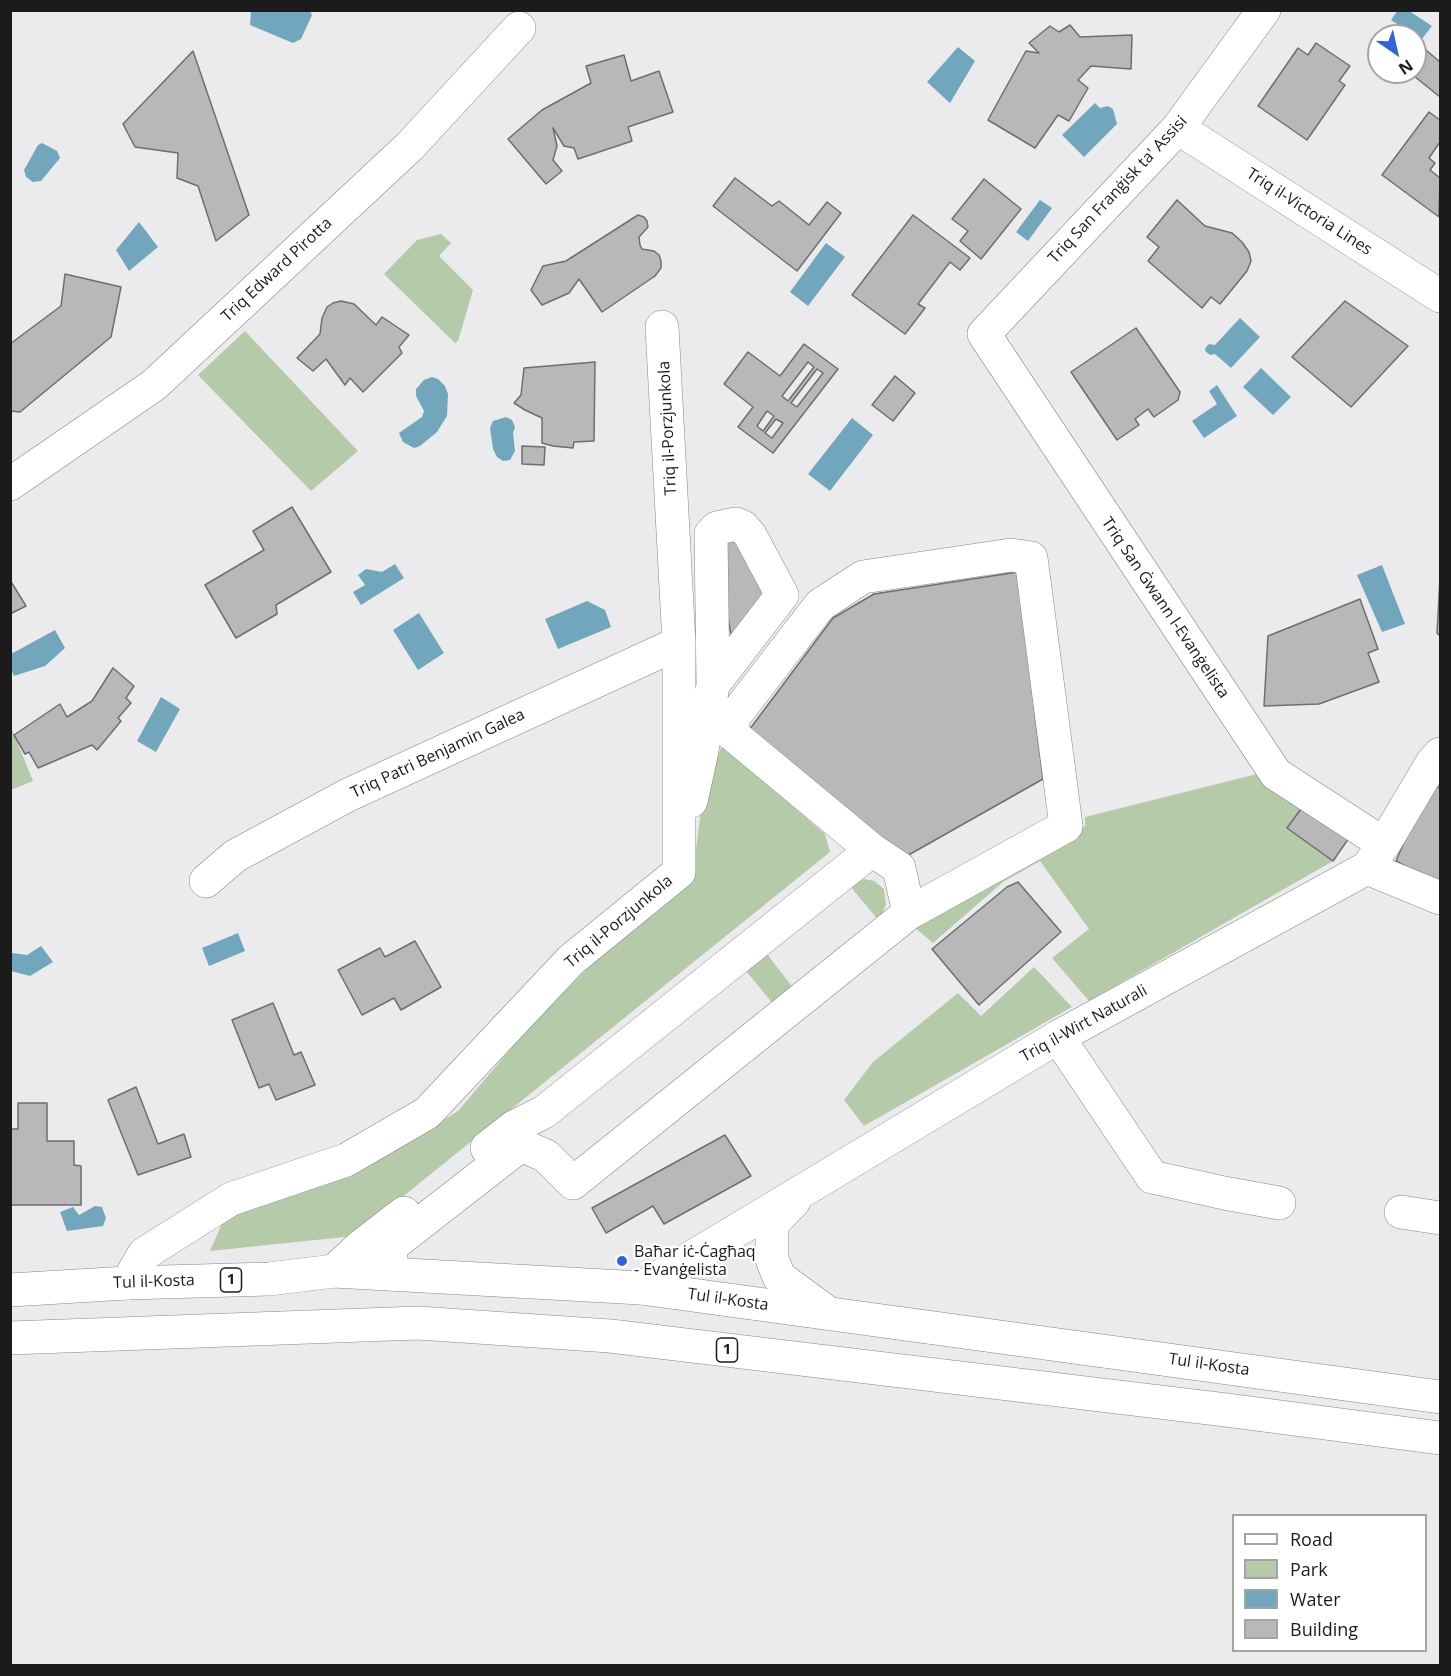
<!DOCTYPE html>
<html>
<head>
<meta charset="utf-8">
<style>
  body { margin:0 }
  #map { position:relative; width:1451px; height:1676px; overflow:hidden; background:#ebebee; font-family:"Open Sans",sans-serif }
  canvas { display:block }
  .frame { position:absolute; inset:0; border:12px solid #1b1b1c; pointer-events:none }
  .legend { position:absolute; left:1232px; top:1514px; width:195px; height:138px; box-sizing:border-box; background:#fff; border:2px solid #a4a4a4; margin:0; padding:8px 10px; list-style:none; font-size:18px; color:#1b1b1c }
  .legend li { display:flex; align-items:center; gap:12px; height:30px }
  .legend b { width:30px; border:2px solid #a4a4a4 }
  .north { position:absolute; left:1367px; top:24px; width:60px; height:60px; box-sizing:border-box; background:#fff; border:2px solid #a4a4a4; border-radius:50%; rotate:146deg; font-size:16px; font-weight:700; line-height:24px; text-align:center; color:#1b1b1c }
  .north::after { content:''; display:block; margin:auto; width:21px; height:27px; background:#3462d2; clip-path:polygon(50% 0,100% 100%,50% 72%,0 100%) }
</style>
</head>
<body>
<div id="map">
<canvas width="1451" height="1676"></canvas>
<div class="frame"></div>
<ul class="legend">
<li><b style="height:8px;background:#fff"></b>Road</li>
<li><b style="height:16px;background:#b4caa8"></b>Park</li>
<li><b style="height:16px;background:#72a6bc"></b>Water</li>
<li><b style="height:16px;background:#b8b7ba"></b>Building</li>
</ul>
<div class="north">N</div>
</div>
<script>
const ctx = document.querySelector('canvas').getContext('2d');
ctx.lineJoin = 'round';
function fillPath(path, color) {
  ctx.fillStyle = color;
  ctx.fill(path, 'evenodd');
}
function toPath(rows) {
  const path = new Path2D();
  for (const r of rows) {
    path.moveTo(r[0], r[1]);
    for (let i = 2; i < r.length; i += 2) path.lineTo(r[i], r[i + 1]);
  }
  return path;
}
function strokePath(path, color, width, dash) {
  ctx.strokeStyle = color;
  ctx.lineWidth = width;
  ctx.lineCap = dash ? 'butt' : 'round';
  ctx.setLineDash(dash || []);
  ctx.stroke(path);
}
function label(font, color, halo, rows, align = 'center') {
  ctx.font = font + ' "Open Sans",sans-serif';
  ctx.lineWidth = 4.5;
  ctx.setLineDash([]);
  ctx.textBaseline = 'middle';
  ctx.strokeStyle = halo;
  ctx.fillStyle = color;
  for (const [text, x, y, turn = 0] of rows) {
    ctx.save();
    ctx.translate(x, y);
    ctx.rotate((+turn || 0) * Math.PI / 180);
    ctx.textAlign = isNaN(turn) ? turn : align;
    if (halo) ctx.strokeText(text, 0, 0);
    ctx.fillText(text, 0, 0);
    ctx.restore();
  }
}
const green = toPath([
  [441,234,451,243,439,256,473,290,458,341,455,343,384,274,417,240],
  [245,331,358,451,311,491,198,375],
  [11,727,33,781,11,790,10,790],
  [722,745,825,834,830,852,354,1236,210,1251,227,1212,384,1157,458,1111,531,1025,601,955,693,874,702,801],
  [1257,774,1306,802,1333,861,1089,1001,1052,958,1089,929,1040,861,1003,882,933,943,915,928,923,918,1085,826,1085,817],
  [864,879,874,881,884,889,886,905,879,921,850,886],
  [767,954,794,989,774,1005,746,971],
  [1034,967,1072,1007,864,1126,844,1100,873,1062,958,993,981,1016]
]);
const water = toPath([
  [1398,10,1409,11,1432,26,1421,40,1391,20],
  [251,11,310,11,312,15,301,39,293,43,250,25],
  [958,47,975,61,950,103,927,82],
  [1095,103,1100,108,1108,106,1113,109,1117,124,1084,157,1062,135],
  [42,143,57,151,60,158,41,181,33,182,26,177,24,170,38,145],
  [1040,200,1052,208,1028,241,1016,232],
  [139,222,158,247,129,271,116,250],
  [826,243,845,257,808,306,790,292],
  [1240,318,1260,337,1231,368,1215,354,1210,355,1205,351,1206,347,1209,344,1215,345],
  [1261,368,1291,397,1273,415,1243,387],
  [432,377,438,379,445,386,448,394,447,416,437,432,420,446,414,448,403,442,399,433,422,417,424,411,416,396,416,389,424,380],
  [1217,385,1237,416,1204,438,1192,421,1217,404,1209,391],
  [506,417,512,420,515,427,513,433,515,451,510,460,503,461,497,457,493,449,490,428,493,421],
  [852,418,873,435,830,491,808,474],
  [395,564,404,578,361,605,353,592,365,585,358,575,366,569,382,572],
  [1382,565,1405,624,1382,632,1357,575],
  [587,601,605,610,611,627,558,649,545,619],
  [419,613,444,653,418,670,393,630],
  [55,630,65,648,45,666,14,676,11,669,11,654],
  [161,697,180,709,156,752,137,741],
  [238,933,245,951,209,966,202,948],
  [41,946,53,962,30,976,11,971,12,953,27,955],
  [95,1206,102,1207,106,1218,103,1226,67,1231,60,1212,73,1207,79,1215]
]);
const building = toPath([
  [1070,25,1080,37,1132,35,1131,69,1091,66,1078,80,1088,88,1069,121,1058,115,1035,148,988,120,1026,51,1039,53,1029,43,1050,26,1059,32,1070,25],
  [1316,43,1350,66,1339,81,1345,85,1307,140,1258,106,1298,48,1308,55,1316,43],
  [1426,50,1440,62,1440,97,1409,72,1415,72,1415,64,1426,50],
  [193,51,249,215,216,241,198,186,177,178,178,153,135,147,123,124,193,51],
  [624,55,631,81,659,71,673,112,628,127,632,141,578,159,574,148,564,146,553,128,557,146,553,160,562,171,546,184,508,139,542,110,591,83,586,66,624,55],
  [1429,112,1440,120,1440,142,1429,158,1435,163,1430,170,1440,178,1439,217,1382,175,1429,112],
  [735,178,772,206,779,201,809,225,827,202,841,213,797,271,713,206,735,178],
  [984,179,1021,209,981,259,960,241,968,231,952,219,984,179],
  [1177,200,1205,226,1232,233,1242,242,1249,252,1251,261,1247,271,1220,304,1211,297,1202,308,1148,261,1159,247,1147,237,1177,200],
  [638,215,644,217,647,221,648,227,639,237,640,245,642,249,654,251,659,255,661,261,661,268,655,276,602,312,579,279,569,293,542,305,531,290,543,266,566,261,638,215],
  [913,215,970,258,960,270,950,262,918,304,925,308,905,334,852,295,913,215],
  [65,274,121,287,111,337,20,412,10,411,10,344,61,306,65,274],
  [341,301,354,304,376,325,382,317,409,335,399,347,402,353,363,392,350,378,345,385,326,359,313,371,297,358,320,334,322,318,327,307,333,303,341,301],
  [1345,301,1408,346,1351,407,1292,357,1345,301],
  [1136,328,1180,392,1178,400,1154,417,1148,409,1135,419,1139,425,1117,440,1071,372,1136,328],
  [804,344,838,369,773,453,738,427,753,407,724,384,748,352,780,376,804,344],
  [595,362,594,441,574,442,573,448,553,446,542,443,542,418,525,410,514,403,521,395,524,368,595,362],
  [808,362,814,367,788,401,782,396,808,362],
  [817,369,823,373,797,407,791,403,817,369],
  [895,376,915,393,893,421,872,405,895,376],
  [767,411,774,416,763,431,757,426,767,411],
  [776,419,783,423,772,438,765,433,776,419],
  [522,446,545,447,544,465,522,464,522,446],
  [292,507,331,572,276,605,277,614,236,638,205,585,264,550,253,531,292,507],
  [739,529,774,593,734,649,714,548,739,529],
  [1018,572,1043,779,905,857,746,734,833,618,874,594,1018,572],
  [1440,578,1440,636,1437,633,1440,578],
  [10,580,26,606,10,614,10,580],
  [1360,599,1378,649,1368,653,1379,682,1319,704,1264,706,1268,636,1360,599],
  [113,668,134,686,126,698,131,703,118,718,121,721,97,750,92,745,38,768,29,752,25,754,14,735,60,704,67,717,92,701,113,668],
  [1429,783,1440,788,1440,886,1396,861,1429,783],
  [1306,802,1351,835,1333,861,1287,828,1306,802],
  [1018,882,1061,932,979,1005,932,949,1007,887,1018,882],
  [415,941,441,987,401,1010,394,998,362,1015,338,970,380,948,385,957,415,941],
  [273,1003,294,1055,301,1052,315,1085,276,1100,269,1084,259,1088,232,1020,273,1003],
  [136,1087,158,1144,184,1134,191,1157,138,1175,108,1100,136,1087],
  [18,1103,47,1103,47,1141,74,1141,74,1165,81,1166,81,1205,10,1205,10,1129,18,1129,18,1103],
  [725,1135,751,1176,664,1224,653,1206,606,1233,592,1208,725,1135]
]);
const minor = toPath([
  [1264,10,1178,128,984,334,1276,774,1384,844],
  [1178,128,1440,296],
  [10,484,154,385,410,146,519,28],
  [736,524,743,527,750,535,782,595,713,685,711,534,717,528,736,524],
  [691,801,701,756,713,685],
  [1367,868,1440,898],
  [206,881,235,856,348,795,679,643],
  [1058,1037,1152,1177,1224,1193,1279,1203],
  [487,1148,514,1127,544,1112,872,850],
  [794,1201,772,1224,772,1259,779,1277,828,1313],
  [1401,1212,1440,1218],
  [334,1271,360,1247,404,1213],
  [392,1274,390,1247,521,1145,546,1156,573,1183,909,913,1066,826,1031,558,1011,555,863,577,820,605,733,718,732,734,872,850,899,868,909,913],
  [127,1283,144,1254,231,1199,346,1160,427,1113,571,960,679,872,679,643,662,327],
  [641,1288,1058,1037,1367,868,1384,844,1432,763,1440,754]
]);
const highway = toPath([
  [10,1290,127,1283,269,1279,334,1271,641,1288,1440,1397],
  [10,1338,418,1323,610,1336,1226,1410,1440,1438]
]);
const markers = [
  [622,1261,6,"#3462d2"]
];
const shields = [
  [231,1280,21],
  [727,1350,21]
];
const shieldNames = [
  ["1",231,1280],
  ["1",727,1350]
];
const streetNames = [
  ["Triq San Franġisk ta' Assisi",1118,190,-47],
  ["Triq il-Victoria Lines",1309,212,33],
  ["Triq Edward Pirotta",277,270,-43],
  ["Triq il-Porzjunkola",668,428,-93],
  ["Triq San Ġwann l-Evanġelista",1165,608,56],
  ["Triq Patri Benjamin Galea",438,754,-25],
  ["Triq il-Porzjunkola",619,922,-40],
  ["Triq il-Wirt Naturali",1084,1024,-29],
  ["Tul il-Kosta",154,1282,-2],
  ["Tul il-Kosta",728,1300,8],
  ["Tul il-Kosta",1209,1365,8]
];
const poiNames = [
  ["Baħar iċ-Ċagħaq",634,1252],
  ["- Evanġelista",634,1270]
];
fillPath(green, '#b4caa8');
fillPath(water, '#72a6bc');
fillPath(building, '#b8b7ba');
strokePath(building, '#6e6d6f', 1.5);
strokePath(minor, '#87878a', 34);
strokePath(highway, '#87878a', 34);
strokePath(minor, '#fff', 33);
strokePath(highway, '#fff', 33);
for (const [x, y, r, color] of markers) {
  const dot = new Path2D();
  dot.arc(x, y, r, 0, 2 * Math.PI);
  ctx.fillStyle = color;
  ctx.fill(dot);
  strokePath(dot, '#fff', 2);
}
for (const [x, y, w] of shields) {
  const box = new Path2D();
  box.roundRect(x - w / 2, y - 12, w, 24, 4.5);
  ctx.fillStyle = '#fff';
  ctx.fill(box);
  strokePath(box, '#1b1b1c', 1.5);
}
label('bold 15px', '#1b1b1c', null, shieldNames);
label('16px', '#1b1b1c', '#fff', streetNames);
label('16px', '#1b1b1c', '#fff', poiNames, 'left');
</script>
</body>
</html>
